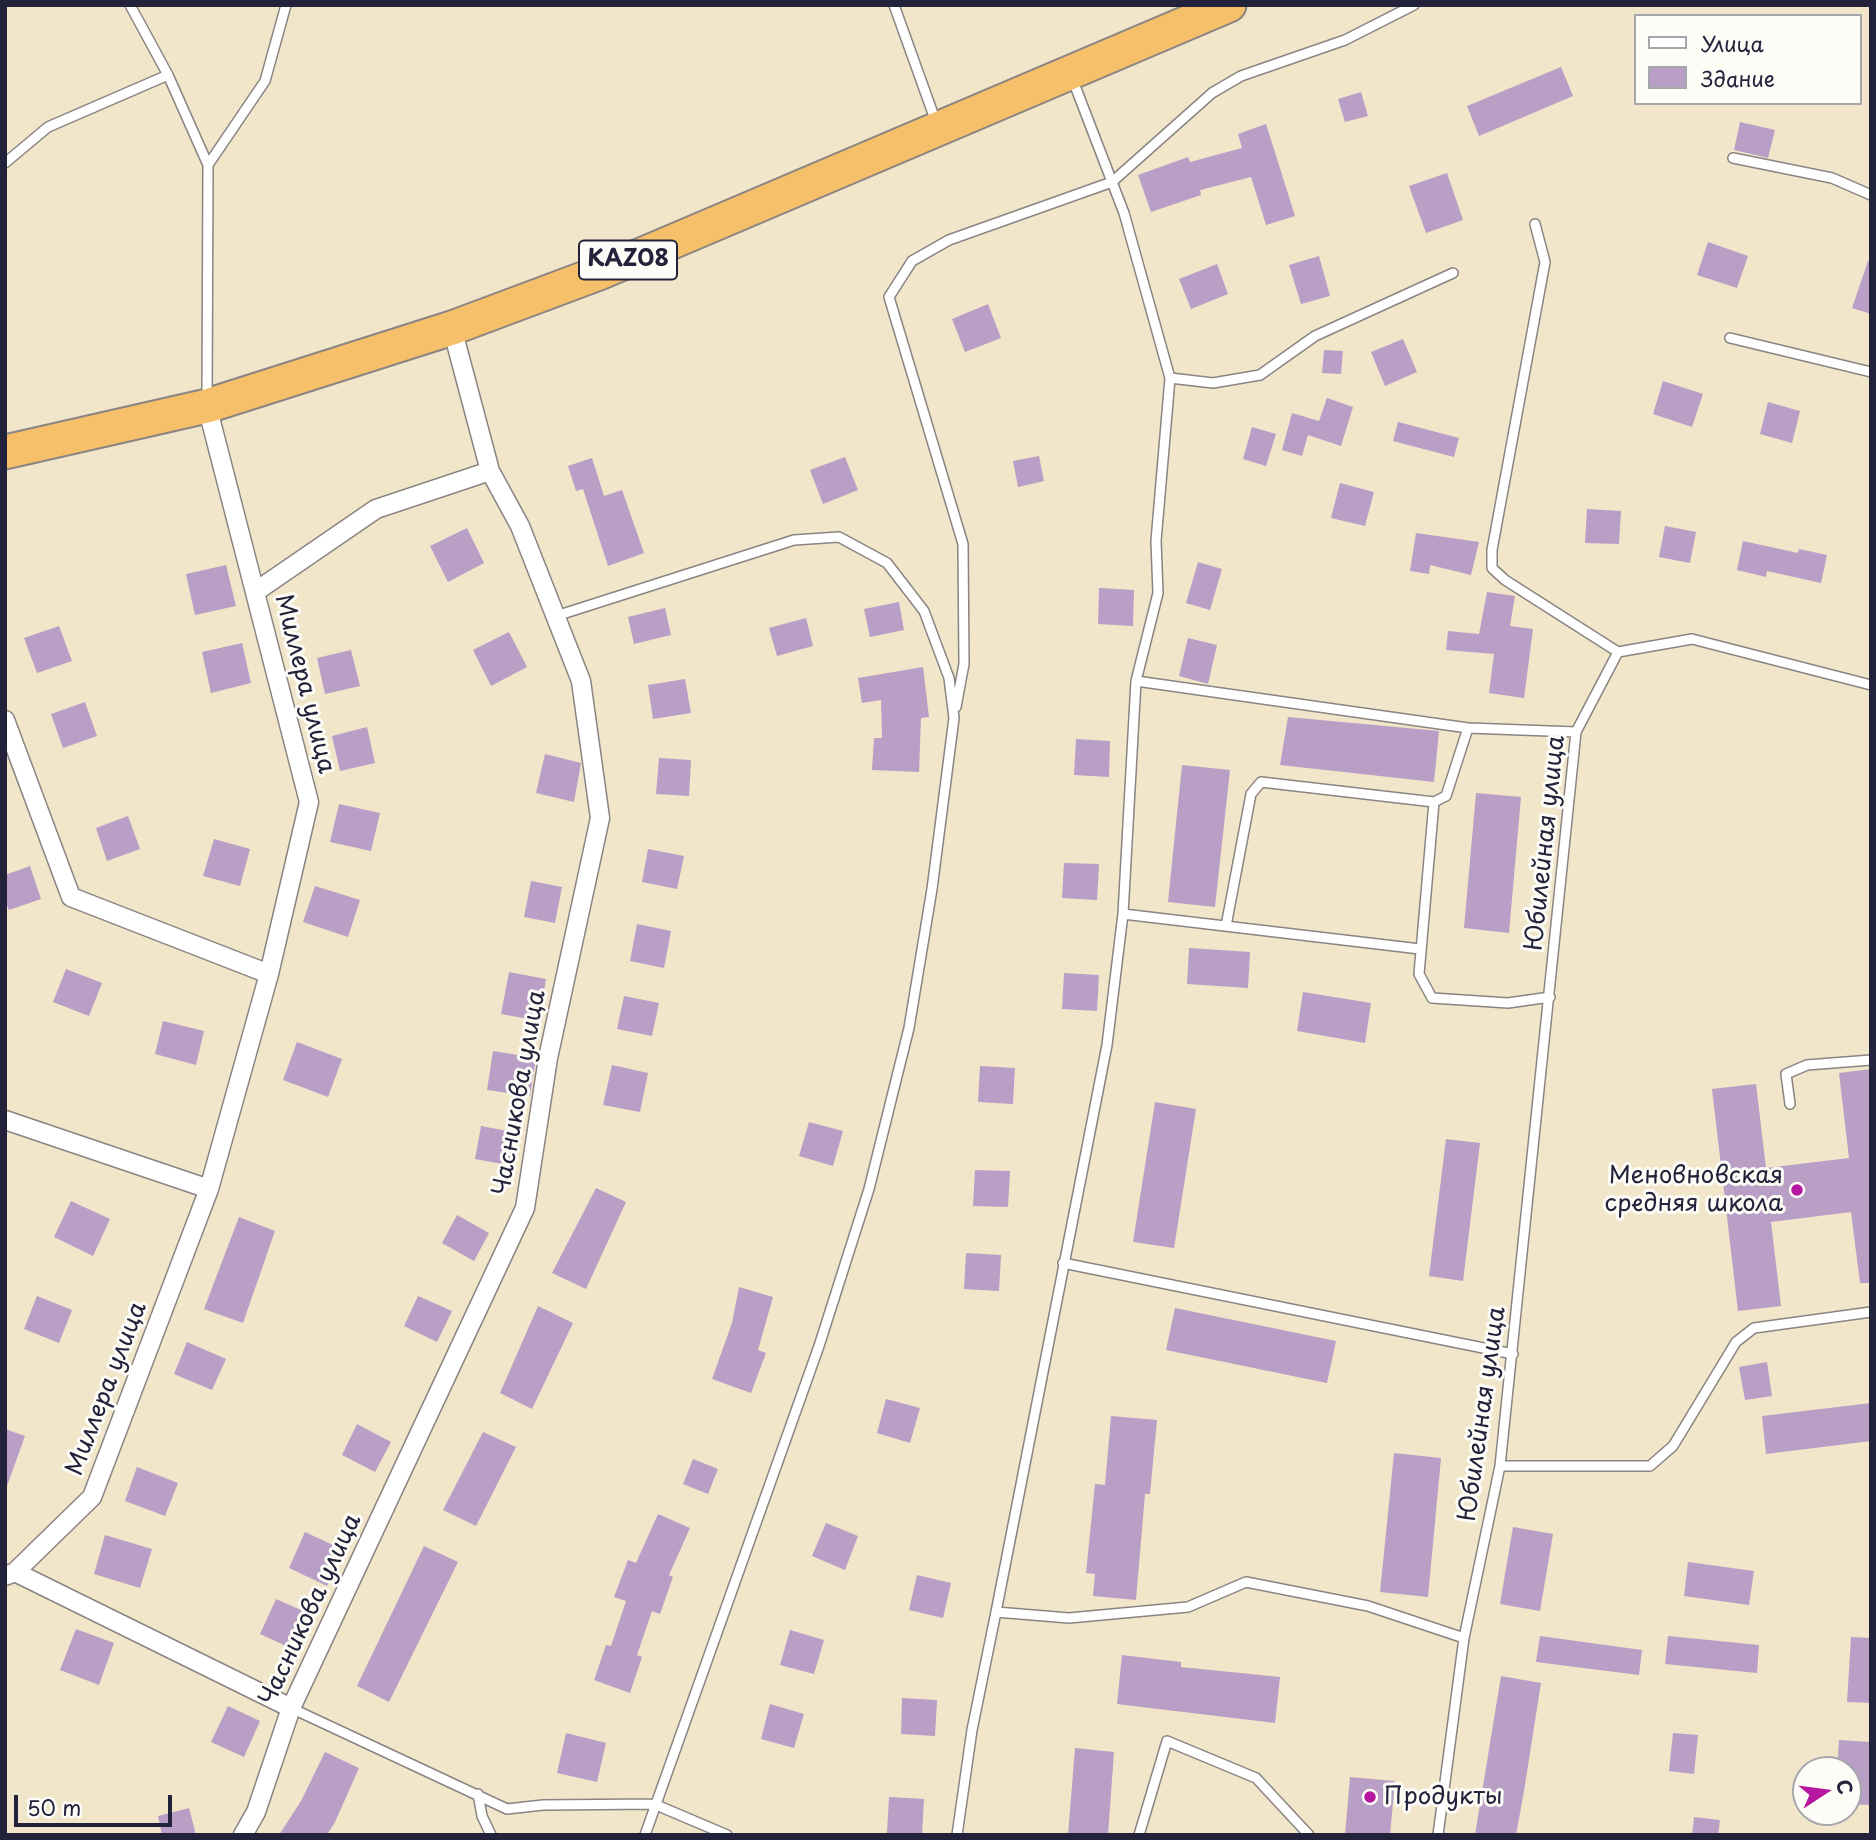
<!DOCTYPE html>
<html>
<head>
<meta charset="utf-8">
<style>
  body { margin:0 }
  #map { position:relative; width:1876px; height:1840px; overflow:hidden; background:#f1e5ca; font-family:"Playpen Sans",sans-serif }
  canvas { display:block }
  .frame { position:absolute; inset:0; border:7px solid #22223b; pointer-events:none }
  .legend { position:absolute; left:1634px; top:14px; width:228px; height:91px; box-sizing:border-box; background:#fdfcf7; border:2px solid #a5a5ac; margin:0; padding:9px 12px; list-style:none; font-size:21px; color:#22223b }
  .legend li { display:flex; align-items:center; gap:14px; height:35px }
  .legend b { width:35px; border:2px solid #a5a5ac }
  .north { position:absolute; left:1792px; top:1756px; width:70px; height:70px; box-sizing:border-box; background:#fdfcf7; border:2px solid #a5a5ac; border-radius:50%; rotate:77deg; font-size:19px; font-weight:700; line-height:28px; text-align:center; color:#22223b }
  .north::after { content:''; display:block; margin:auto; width:24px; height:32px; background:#b5179e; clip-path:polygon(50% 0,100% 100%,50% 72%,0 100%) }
  .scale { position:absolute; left:14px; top:1795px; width:158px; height:32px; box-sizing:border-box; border:4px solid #22223b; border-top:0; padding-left:9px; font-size:21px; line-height:24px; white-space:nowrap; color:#22223b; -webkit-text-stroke:5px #fdfcf7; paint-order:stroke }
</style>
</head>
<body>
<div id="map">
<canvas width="1876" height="1840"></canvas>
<div class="frame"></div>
<ul class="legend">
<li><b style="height:9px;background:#fff"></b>Улица</li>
<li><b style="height:19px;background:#b99fc6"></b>Здание</li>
</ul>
<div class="north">С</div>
<div class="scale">50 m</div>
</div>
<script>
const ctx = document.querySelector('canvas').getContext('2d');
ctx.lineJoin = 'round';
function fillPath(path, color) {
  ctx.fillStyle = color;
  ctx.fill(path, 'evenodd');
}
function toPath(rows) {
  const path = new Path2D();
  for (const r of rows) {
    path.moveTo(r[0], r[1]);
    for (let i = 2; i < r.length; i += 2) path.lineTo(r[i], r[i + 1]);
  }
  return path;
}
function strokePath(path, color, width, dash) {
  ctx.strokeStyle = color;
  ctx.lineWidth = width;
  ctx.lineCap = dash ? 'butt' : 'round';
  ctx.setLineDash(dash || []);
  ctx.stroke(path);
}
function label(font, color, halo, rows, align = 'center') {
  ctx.font = font + ' "Playpen Sans",sans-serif';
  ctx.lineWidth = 6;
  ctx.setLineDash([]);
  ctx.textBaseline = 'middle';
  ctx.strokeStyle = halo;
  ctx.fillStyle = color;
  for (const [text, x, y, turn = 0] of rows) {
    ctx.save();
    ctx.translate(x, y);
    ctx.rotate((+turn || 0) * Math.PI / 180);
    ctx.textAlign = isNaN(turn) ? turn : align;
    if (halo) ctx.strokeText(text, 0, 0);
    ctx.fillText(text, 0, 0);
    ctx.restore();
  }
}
const building = toPath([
  [1561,67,1573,96,1479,136,1467,106],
  [1361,92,1368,116,1345,122,1338,99],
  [1740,122,1775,130,1768,158,1734,150],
  [1266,124,1295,216,1266,225,1251,177,1200,190,1201,195,1151,212,1138,175,1188,157,1190,162,1242,148,1238,134],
  [1447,173,1463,220,1426,233,1409,186],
  [1708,242,1748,256,1737,288,1697,275],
  [1319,256,1330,296,1301,304,1289,265],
  [1868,261,1871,262,1871,314,1852,308],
  [1217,264,1228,294,1191,309,1179,279],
  [988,304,1001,338,965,352,952,319],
  [1403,339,1417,372,1385,386,1371,352],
  [1324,350,1343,351,1341,374,1322,373],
  [1663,381,1703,394,1692,427,1653,414],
  [1327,398,1353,407,1341,446,1308,435,1302,456,1282,450,1292,413,1319,421],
  [1768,402,1800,411,1792,443,1760,434],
  [1398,422,1459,438,1454,457,1393,441],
  [1252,427,1276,434,1266,466,1243,459],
  [1039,456,1044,481,1018,487,1013,461],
  [845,457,858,490,823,504,810,470],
  [592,458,604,496,622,490,644,553,608,566,583,489,576,491,568,466],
  [1340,483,1374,492,1365,526,1331,518],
  [1587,509,1621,511,1619,544,1585,543],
  [1665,526,1696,532,1690,563,1659,557],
  [467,528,484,563,448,582,430,546],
  [1416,533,1479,542,1471,575,1430,565,1429,574,1410,571],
  [1743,541,1798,553,1799,549,1827,555,1821,583,1767,571,1766,577,1737,570],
  [1198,562,1222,569,1210,610,1186,603],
  [226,565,236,606,195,615,186,574],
  [1099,588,1134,590,1133,626,1098,624],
  [1487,592,1515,596,1510,626,1533,629,1524,698,1489,693,1494,654,1446,650,1448,631,1479,634],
  [899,602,904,630,870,637,864,609],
  [665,608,671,635,634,644,628,617],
  [806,618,813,646,777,656,769,628],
  [59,626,72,661,37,673,24,638],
  [509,632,527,667,491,686,473,650],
  [1188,638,1217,645,1208,684,1179,676],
  [242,643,251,683,211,693,202,652],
  [351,650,360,686,325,694,317,658],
  [923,667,929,717,921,718,919,772,872,770,874,738,882,738,881,700,862,703,858,678],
  [685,679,691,713,653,719,648,685],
  [85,702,97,736,63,748,51,714],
  [1288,717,1439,731,1434,782,1280,765],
  [367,727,375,763,340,771,332,736],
  [1076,739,1110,741,1109,777,1074,775],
  [545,754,581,763,574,802,536,793],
  [659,758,691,760,689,796,656,794],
  [1182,765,1230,770,1215,907,1168,902],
  [1476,793,1521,797,1509,933,1464,928],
  [339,804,380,813,371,851,330,842],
  [128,816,140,849,107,861,96,828],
  [214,839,250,849,240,886,203,876],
  [648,849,684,856,677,889,642,882],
  [1064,863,1099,864,1097,900,1062,898],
  [30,866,41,899,9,910,5,901,5,875],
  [531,881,562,887,555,923,524,917],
  [315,886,360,900,348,937,303,922],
  [637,924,671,931,664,968,630,961],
  [1189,948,1250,952,1248,988,1187,984],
  [66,969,102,983,89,1016,53,1002],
  [509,972,546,979,539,1021,501,1014],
  [1064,973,1099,975,1097,1011,1062,1009],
  [1303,992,1371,1003,1365,1043,1297,1031],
  [624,996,659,1003,652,1036,617,1029],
  [163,1021,204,1031,196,1065,155,1054],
  [297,1042,342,1059,328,1097,283,1080],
  [493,1051,536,1058,530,1096,487,1090],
  [612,1065,648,1073,640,1112,603,1105],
  [980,1066,1015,1068,1013,1104,978,1102],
  [1871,1069,1871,1283,1860,1283,1851,1212,1771,1222,1781,1306,1738,1311,1712,1089,1756,1084,1766,1168,1849,1158,1839,1073],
  [1155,1102,1196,1109,1174,1248,1133,1242],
  [809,1122,843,1131,833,1166,799,1156],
  [481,1126,518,1133,513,1166,475,1159],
  [1446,1139,1480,1143,1463,1281,1429,1276],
  [975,1170,1010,1171,1008,1207,973,1206],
  [596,1188,626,1202,586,1289,552,1273],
  [71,1201,110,1219,93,1256,54,1237],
  [457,1215,489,1233,474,1261,442,1243],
  [239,1217,275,1231,243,1323,204,1309],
  [966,1253,1001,1255,999,1291,964,1289],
  [739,1287,773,1297,758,1350,766,1353,751,1393,712,1379,732,1323],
  [37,1296,72,1310,59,1343,24,1329],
  [418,1296,452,1311,437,1342,404,1326],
  [538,1306,573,1323,532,1409,500,1393],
  [1175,1308,1336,1341,1327,1383,1166,1350],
  [187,1342,226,1359,212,1390,174,1374],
  [1767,1362,1772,1396,1745,1400,1739,1367],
  [886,1399,920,1408,910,1443,877,1433],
  [1871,1403,1871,1441,1766,1454,1762,1416],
  [1111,1416,1157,1420,1150,1494,1145,1494,1136,1600,1093,1596,1095,1574,1086,1573,1095,1484,1105,1485],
  [357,1424,391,1442,375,1472,342,1455],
  [5,1429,25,1436,7,1486,5,1485],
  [483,1432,516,1447,476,1526,443,1510],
  [1394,1453,1441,1458,1428,1597,1380,1592],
  [693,1459,718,1469,708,1494,683,1484],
  [137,1467,178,1483,165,1516,125,1501],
  [658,1514,690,1528,669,1575,673,1577,660,1614,652,1611,637,1655,642,1657,630,1693,594,1680,606,1645,611,1646,626,1601,614,1597,628,1560,636,1563],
  [826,1523,858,1536,845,1570,812,1556],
  [1513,1527,1553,1534,1540,1611,1500,1604],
  [305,1532,344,1550,327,1586,289,1568],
  [105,1535,152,1549,140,1588,94,1574],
  [424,1546,458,1562,389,1702,357,1686],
  [1688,1562,1754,1571,1749,1605,1684,1596],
  [917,1575,951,1583,943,1618,909,1610],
  [276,1599,312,1615,297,1651,260,1634],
  [76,1629,114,1643,99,1685,60,1670],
  [790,1630,824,1640,814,1674,780,1665],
  [1540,1636,1642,1650,1639,1675,1536,1662],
  [1668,1636,1759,1645,1757,1673,1665,1664],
  [1851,1637,1871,1638,1871,1703,1847,1702],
  [1122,1655,1181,1662,1181,1667,1280,1677,1275,1723,1117,1704],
  [1501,1676,1541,1683,1524,1791,1516,1835,1475,1835],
  [902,1698,937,1700,935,1736,901,1734],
  [770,1704,804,1714,794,1748,761,1739],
  [228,1706,260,1721,244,1757,211,1742],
  [566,1733,606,1743,597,1782,557,1773],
  [1673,1733,1698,1735,1694,1774,1669,1771],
  [1839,1740,1871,1742,1871,1805,1848,1804,1848,1770,1837,1770],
  [1075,1748,1114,1752,1108,1835,1068,1835],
  [325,1752,359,1768,335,1822,327,1835,279,1835,301,1801],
  [1350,1777,1395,1781,1390,1835,1345,1835],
  [889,1797,924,1799,922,1835,887,1833],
  [189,1808,196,1835,162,1835,158,1816],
  [1694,1817,1720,1820,1718,1835,1692,1835]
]);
const lane = toPath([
  [130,5,168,75],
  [894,5,936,122],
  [1072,78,1124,213,1170,378,1156,541,1158,593,1136,681],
  [1733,158,1832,178,1871,195],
  [5,163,48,127,168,75,208,165,207,400],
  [208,165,265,81,286,5],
  [1535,224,1545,262,1492,550,1492,568,1505,580,1618,652],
  [1730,338,1871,372],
  [1170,378,1213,383,1260,375,1315,336,1453,273],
  [556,616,794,540,839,537,887,563,924,611,949,678,954,718,932,889,909,1028,869,1189,819,1346,645,1835],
  [956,707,964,664,963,544,889,297,912,261,949,240,1112,182,1212,93,1241,76,1345,40,1414,5],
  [1434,802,1419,974,1432,998,1508,1003,1550,997],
  [1123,914,1136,681,1468,728,1576,732],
  [1226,926,1251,794,1261,782,1434,802,1446,796,1468,728],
  [1420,949,1123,914,1107,1045,996,1612,1069,1618,1188,1607,1246,1582,1368,1606,1464,1638],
  [1790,1104,1786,1074,1807,1065,1871,1060],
  [1063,1263,1513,1354],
  [1500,1466,1650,1466,1673,1446,1736,1342,1754,1328,1871,1312],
  [291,1708,507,1809,543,1805,654,1804,727,1835],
  [478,1794,482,1816,491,1835],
  [957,1835,972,1730,996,1612],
  [1139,1835,1167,1741,1256,1778,1309,1835],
  [1438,1835,1464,1638,1500,1466,1576,732,1618,652,1692,639,1871,685]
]);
const street = toPath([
  [255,592,376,509,490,471],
  [5,720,71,897,269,974],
  [5,1120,209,1189],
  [15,1572,291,1708],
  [5,1576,15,1572,92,1497,209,1189,269,974,309,802,207,406],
  [243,1835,256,1812,291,1708,525,1208,548,1058,600,818,581,681,520,526,490,471,452,328]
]);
const highway = toPath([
  [5,452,207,406,452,328,599,273,1229,5]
]);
const markers = [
  [1797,1190,7,"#b5179e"],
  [1370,1797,7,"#b5179e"]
];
const shields = [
  [628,260,98]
];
const shieldNames = [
  ["KAZ08",628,260]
];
const streetNames = [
  ["Миллера улица",304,684,76],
  ["Юбилейная улица",1546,843,-84],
  ["Часникова улица",520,1093,-80],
  ["Миллера улица",107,1389,-69],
  ["Юбилейная улица",1483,1414,-82],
  ["Часникова улица",311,1610,-65]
];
const poiNames = [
  ["Меновновская",1783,1176],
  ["средняя школа",1783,1204],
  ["Продукты",1384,1797,"left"]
];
fillPath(building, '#b99fc6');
strokePath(lane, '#8a8482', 12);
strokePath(street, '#8a8482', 21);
strokePath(highway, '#8a8482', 37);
strokePath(lane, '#fff', 9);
strokePath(street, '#fff', 18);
strokePath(highway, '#f6c06b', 33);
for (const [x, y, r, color] of markers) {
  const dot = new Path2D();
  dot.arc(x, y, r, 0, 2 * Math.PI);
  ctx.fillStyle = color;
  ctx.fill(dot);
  strokePath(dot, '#fdfcf7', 2.5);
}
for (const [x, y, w] of shields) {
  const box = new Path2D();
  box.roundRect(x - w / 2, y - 19.5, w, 39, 5);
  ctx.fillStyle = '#fdfcf7';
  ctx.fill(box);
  strokePath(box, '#22223b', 2);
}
label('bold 23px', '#22223b', null, shieldNames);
label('24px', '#22223b', '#fdfcf7', streetNames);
label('24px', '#22223b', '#fdfcf7', poiNames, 'right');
</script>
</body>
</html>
